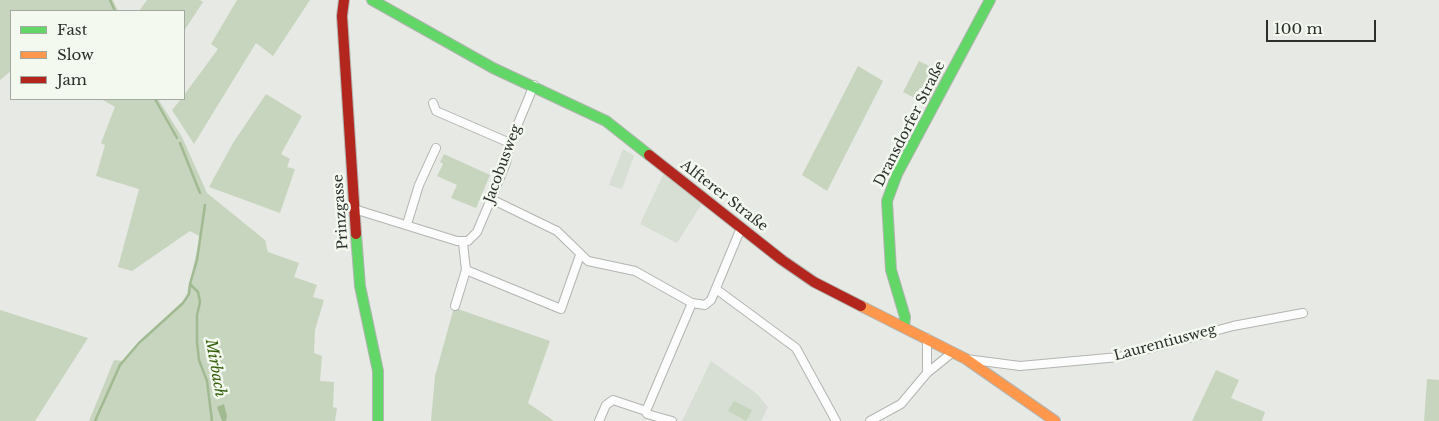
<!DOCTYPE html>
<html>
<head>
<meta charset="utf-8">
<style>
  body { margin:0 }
  #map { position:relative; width:1439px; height:421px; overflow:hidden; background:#e6e9e4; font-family:"Libre Baskerville",serif }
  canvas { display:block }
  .legend { position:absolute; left:10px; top:10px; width:175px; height:90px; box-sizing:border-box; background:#f3f9ef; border:1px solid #a3a8a1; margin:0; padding:6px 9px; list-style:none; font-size:15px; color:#2c2f2b }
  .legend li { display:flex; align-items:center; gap:10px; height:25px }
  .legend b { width:25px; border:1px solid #a3a8a1 }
  .scale { position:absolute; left:1266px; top:20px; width:110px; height:22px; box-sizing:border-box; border:2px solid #2c2f2b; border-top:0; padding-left:6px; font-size:15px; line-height:18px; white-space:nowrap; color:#2c2f2b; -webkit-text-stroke:4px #f3f9ef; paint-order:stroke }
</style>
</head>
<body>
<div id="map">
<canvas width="1439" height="421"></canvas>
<ul class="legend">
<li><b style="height:6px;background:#63d668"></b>Fast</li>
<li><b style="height:6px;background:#ff974d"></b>Slow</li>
<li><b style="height:6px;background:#b3261e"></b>Jam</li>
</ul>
<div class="scale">100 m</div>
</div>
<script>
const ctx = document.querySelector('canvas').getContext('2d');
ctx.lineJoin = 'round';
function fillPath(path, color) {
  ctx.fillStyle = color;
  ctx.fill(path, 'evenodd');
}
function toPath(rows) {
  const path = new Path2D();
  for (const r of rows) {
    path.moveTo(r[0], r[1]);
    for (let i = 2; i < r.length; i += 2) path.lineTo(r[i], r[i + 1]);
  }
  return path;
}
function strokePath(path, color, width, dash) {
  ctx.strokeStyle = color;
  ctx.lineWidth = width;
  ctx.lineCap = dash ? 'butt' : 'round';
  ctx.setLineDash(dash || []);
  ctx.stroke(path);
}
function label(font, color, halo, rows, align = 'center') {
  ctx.font = font + ' "Libre Baskerville",serif';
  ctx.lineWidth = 5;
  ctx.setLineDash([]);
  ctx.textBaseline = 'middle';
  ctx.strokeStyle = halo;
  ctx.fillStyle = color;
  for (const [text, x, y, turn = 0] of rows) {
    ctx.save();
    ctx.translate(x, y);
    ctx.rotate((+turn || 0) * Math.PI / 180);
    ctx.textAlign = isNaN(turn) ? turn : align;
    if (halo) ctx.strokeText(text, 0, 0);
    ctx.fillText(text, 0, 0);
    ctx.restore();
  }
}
const built = toPath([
  [623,149,634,156,622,189,609,185],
  [664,173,703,202,677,243,640,224],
  [711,361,757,394,768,407,761,421,682,421]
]);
const green = toPath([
  [0,0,113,0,118,11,11,11,11,71,0,80],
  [147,0,200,0,203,2,184,31,184,11,139,11],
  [237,0,310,0,273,56,256,43,194,144,172,110,181,99,184,99,184,95,218,49,211,44],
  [919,61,947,75,930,106,903,92],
  [858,66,883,81,827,191,802,175],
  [266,94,302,116,281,154,290,159,287,167,295,169,280,213,209,187,233,143],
  [101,99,158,99,182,137,207,193,265,240,268,252,299,263,294,277,317,285,313,297,324,300,315,330,314,353,322,356,320,381,334,382,333,407,337,408,335,421,89,421,114,360,123,361,186,298,199,242,199,236,190,231,132,271,118,267,139,189,96,176,105,145,101,143,115,107],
  [444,154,490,175,476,208,451,198,457,185,437,176,443,164,440,162],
  [458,309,550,341,528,403,554,421,431,421,435,376,453,311],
  [0,310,88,338,35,421,0,421],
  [1216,370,1239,380,1231,398,1265,412,1262,421,1192,421],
  [1427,379,1439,380,1439,421,1424,421],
  [734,401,752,410,746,421,728,411]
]);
const water = toPath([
  [224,404,227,416,226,421,222,421,217,407]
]);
const stream = toPath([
  [110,0,115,11],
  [155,99,177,138],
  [180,143,200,193],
  [205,205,197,260,190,284,198,292,200,302,197,315,197,342,199,360,207,381,212,421],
  [95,421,120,365,139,343,183,303,189,294,190,284]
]);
const street = toPath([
  [433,103,436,111,510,143],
  [491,199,557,231,588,261,635,271,692,303],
  [354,209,457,241,468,241,477,232,491,199,506,163,510,143,534,85],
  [407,224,419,185,436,148],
  [466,270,561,309,580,255],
  [716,289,796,348,836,421],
  [455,306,466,270,463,243],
  [927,338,927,373],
  [966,359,1020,366,1119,357,1233,326,1303,313],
  [646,411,647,414,672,421],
  [599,421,606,405,613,400,646,411,692,303,705,305,711,300,741,228],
  [870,421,901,404,927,373,953,352]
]);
const fast = toPath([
  [372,0,493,68,606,121,649,155],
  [356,234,360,286,378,371,378,421],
  [904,326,905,317,891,270,887,201,897,174,990,0]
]);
const slow = toPath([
  [861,306,966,359,1055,421]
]);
const jam = toPath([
  [344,0,342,16,356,234],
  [649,155,782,260,814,282,861,306]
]);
const streetNames = [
  ["Dransdorfer Straße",910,124,-63],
  ["Jacobusweg",503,164,-70],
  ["Alfterer Straße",724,196,38],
  ["Prinzgasse",341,212,-94],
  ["Laurentiusweg",1165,343,-15]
];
const waterNames = [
  ["Mirbach",215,368,80]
];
fillPath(built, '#d7ded3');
fillPath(green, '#c7d5bf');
fillPath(water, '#a2ba91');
strokePath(stream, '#a2ba91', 2.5);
strokePath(street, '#b2b5b1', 10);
strokePath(fast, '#b2b5b1', 12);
strokePath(slow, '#b2b5b1', 12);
strokePath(jam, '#b2b5b1', 12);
strokePath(street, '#fbfcfb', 8);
strokePath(fast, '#63d668', 10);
strokePath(slow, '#ff974d', 10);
strokePath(jam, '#b3261e', 10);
label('14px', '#2c2f2b', '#f3f9ef', streetNames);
label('italic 15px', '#355e0b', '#f3f9ef', waterNames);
</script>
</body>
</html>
